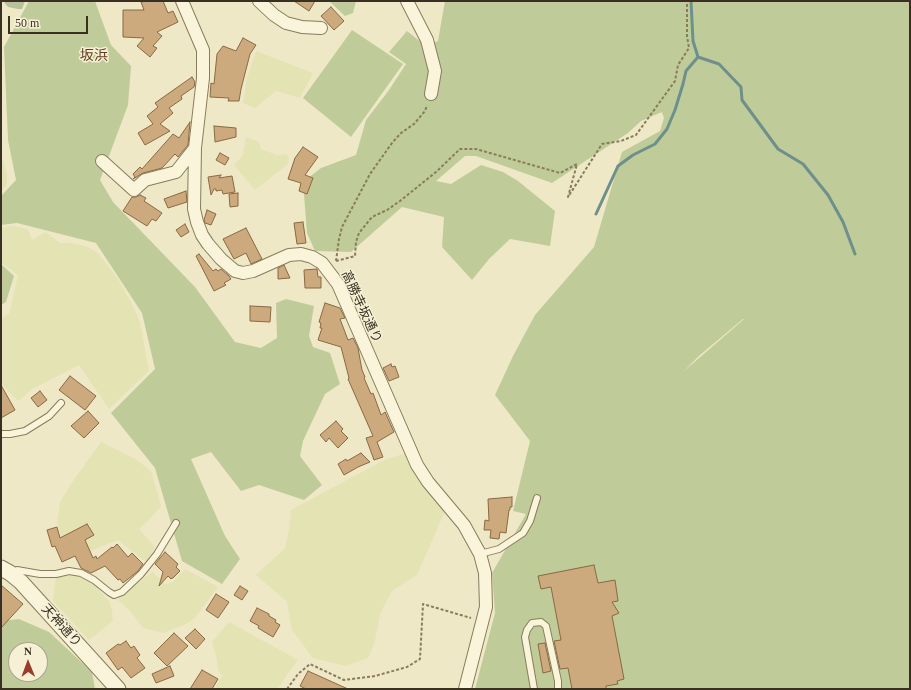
<!DOCTYPE html>
<html>
<head>
<meta charset="utf-8">
<style>
  body { margin:0 }
  #map { position:relative; width:911px; height:690px; overflow:hidden; background:#eee8c6; font-family:"Times New Roman",serif }
  canvas { display:block }
  .frame { position:absolute; inset:0; border:2px solid #3a3020; pointer-events:none }
  .north { position:absolute; left:8px; top:642px; width:40px; height:40px; box-sizing:border-box; background:#f6f1d6; border:1px solid #aba48d; border-radius:50%; rotate:359deg; font-size:11px; font-weight:700; line-height:16px; text-align:center; color:#3a3020 }
  .north::after { content:''; display:block; margin:auto; width:14px; height:18px; background:#983c2c; clip-path:polygon(50% 0,100% 100%,50% 72%,0 100%) }
  .scale { position:absolute; left:8px; top:16px; width:80px; height:18px; box-sizing:border-box; border:2px solid #3a3020; border-top:0; padding-left:5px; font-size:12px; line-height:14px; white-space:nowrap; color:#3a3020; -webkit-text-stroke:3px #f6f1d6; paint-order:stroke }
</style>
</head>
<body>
<div id="map">
<canvas width="911" height="690"></canvas>
<div class="frame"></div>
<div class="north">N</div>
<div class="scale">50 m</div>
</div>
<script>
const ctx = document.querySelector('canvas').getContext('2d');
ctx.lineJoin = 'round';
function fillPath(path, color) {
  ctx.fillStyle = color;
  ctx.fill(path, 'evenodd');
}
function toPath(rows) {
  const path = new Path2D();
  for (const r of rows) {
    path.moveTo(r[0], r[1]);
    for (let i = 2; i < r.length; i += 2) path.lineTo(r[i], r[i + 1]);
  }
  return path;
}
function strokePath(path, color, width, dash) {
  ctx.strokeStyle = color;
  ctx.lineWidth = width;
  ctx.lineCap = dash ? 'butt' : 'round';
  ctx.setLineDash(dash || []);
  ctx.stroke(path);
}
function label(font, color, halo, rows, align = 'center') {
  ctx.font = font + ' "Times New Roman","Noto Sans JP",serif';
  ctx.lineWidth = 3;
  ctx.setLineDash([]);
  ctx.textBaseline = 'middle';
  ctx.strokeStyle = halo;
  ctx.fillStyle = color;
  for (const [text, x, y, turn = 0] of rows) {
    ctx.save();
    ctx.translate(x, y);
    ctx.rotate((+turn || 0) * Math.PI / 180);
    ctx.textAlign = isNaN(turn) ? turn : align;
    if (halo) ctx.strokeText(text, 0, 0);
    ctx.fillText(text, 0, 0);
    ctx.restore();
  }
}
const farmland = toPath([
  [256,51,313,73,300,98,276,91,255,108,243,103,247,78],
  [246,137,259,142,261,149,277,155,286,154,289,158,288,164,255,190,234,165,243,155],
  [1,157,7,172,7,184,1,191],
  [13,226,28,229,32,240,46,232,60,243,71,243,86,246,98,253,118,279,132,304,140,322,149,371,109,409,79,365,34,388,18,401,1,383,1,319,9,314,18,275,1,262,1,228],
  [101,442,137,460,151,471,161,506,149,520,139,529,155,547,146,562,118,540,78,556,62,541,57,522,60,502,73,481],
  [404,454,445,511,417,575,392,591,380,614,375,641,368,658,346,666,313,658,292,630,287,602,256,575,285,548,289,530,291,510,386,459],
  [185,569,218,587,194,619,184,625,163,633,143,628,130,611,118,600,121,595,153,572,165,584,172,583],
  [63,575,78,577,92,582,109,601,112,610,113,621,89,640,53,601,56,577],
  [229,622,298,660,277,689,214,689,222,676,218,670,216,655,212,642]
]);
const green = toPath([
  [29,1,95,1,111,45,131,66,128,105,100,180,113,202,195,287,235,342,261,348,277,338,276,303,286,299,314,306,309,336,313,347,330,353,340,384,325,394,303,441,300,456,322,485,304,500,259,485,241,491,211,452,191,459,225,536,240,559,222,584,182,561,155,468,111,413,155,369,142,313,96,243,17,223,1,225,1,196,16,180,8,140,4,47],
  [329,1,356,1,353,13,345,16],
  [445,1,910,1,910,689,475,689,495,613,492,573,526,514,513,511,530,441,495,395,513,356,535,315,594,247,622,152,660,131,664,118,662,112,641,121,628,133,552,183,476,156,465,156,436,181,451,184,481,165,503,172,518,181,555,211,550,246,510,239,489,259,472,280,442,247,444,217,402,207,351,252,315,251,307,233,303,182,321,168,356,155,366,120,389,90,406,64,389,52,407,31,426,46,438,41],
  [743,319,744,319,683,372,700,355],
  [352,30,403,64,351,137,303,98],
  [1,264,14,276,6,302,1,305],
  [19,619,49,632,92,672,95,689,1,689,1,621],
  [16,650,40,650,40,674,16,674]
]);
const cemetery = toPath([
  [3,1,25,1,22,9,18,9,8,7]
]);
const stream = toPath([
  [691,1,693,41,698,57,719,64,741,87,742,100,778,149,803,164,828,195,843,222,855,254],
  [596,214,618,166,633,155,655,144,667,129,675,110,683,84,686,71,698,57]
]);
const building = toPath([
  [147,1,163,1,168,13,173,11,178,22,157,32,162,36,153,46,157,48,150,57,137,46,144,38,123,37,123,10,144,10,141,2,147,1],
  [294,1,315,1,309,11,294,1],
  [331,7,344,21,334,30,321,16,331,7],
  [243,38,256,45,250,54,241,89,239,101,228,101,229,98,210,97,211,83,214,84,217,54,223,46,236,51,243,38],
  [192,77,195,82,194,87,181,96,182,99,169,108,173,113,160,124,170,131,145,145,138,133,153,124,147,116,158,107,155,103,192,77],
  [190,122,188,145,178,157,175,154,162,168,143,173,133,179,135,177,133,174,140,167,142,169,173,134,179,138,190,122],
  [214,126,236,128,236,137,215,142,214,126],
  [303,147,318,157,305,175,313,178,307,194,299,191,301,183,288,179,295,158,303,147],
  [220,153,229,158,225,165,216,160,220,153],
  [221,175,219,178,232,176,235,192,223,194,222,190,216,191,216,189,214,189,211,195,208,177,221,175],
  [186,191,187,202,168,208,164,199,186,191],
  [238,193,238,206,230,207,229,194,238,193],
  [140,195,146,198,144,201,162,213,156,221,152,219,147,226,123,211,132,197,136,197,140,195],
  [207,210,216,214,211,225,205,223,204,220,207,210],
  [303,222,306,243,297,244,294,223,303,222],
  [185,224,189,232,181,237,176,230,185,224],
  [246,228,262,259,251,264,246,253,234,259,223,239,246,228],
  [199,254,213,271,216,269,218,271,221,269,229,276,231,279,224,283,226,285,214,291,196,256,199,254],
  [284,265,290,278,278,279,278,268,284,265],
  [317,269,318,277,321,277,321,288,305,288,304,270,317,269],
  [325,303,340,308,345,318,340,319,348,340,353,338,358,348,362,370,365,377,364,378,371,394,373,393,381,415,385,412,394,432,377,442,383,457,374,460,366,438,373,436,348,379,349,378,341,347,318,340,322,328,320,328,321,323,319,322,325,303],
  [250,306,271,307,270,322,250,321,250,306],
  [391,364,392,367,395,366,399,377,389,381,383,368,391,364],
  [70,376,96,396,85,410,59,390,70,376],
  [1,385,15,410,1,418,1,385],
  [40,391,47,400,38,407,31,398,40,391],
  [88,411,99,423,84,438,71,426,88,411],
  [336,421,343,429,341,431,348,438,338,448,329,438,326,442,320,435,336,421],
  [361,453,370,462,358,467,344,475,338,464,346,459,347,461,361,453],
  [512,497,512,507,510,507,510,510,509,510,506,533,500,532,499,539,490,538,491,530,484,530,485,520,489,521,488,499,512,497],
  [87,524,94,535,85,540,93,558,96,556,97,559,112,547,113,548,117,544,128,557,132,553,143,564,138,571,123,583,120,579,118,580,105,566,91,573,81,568,75,556,62,562,55,546,52,547,47,530,57,527,60,538,87,524],
  [165,552,178,564,176,567,180,571,173,578,172,578,171,579,168,576,159,586,163,572,155,564,165,552],
  [594,565,598,583,615,580,618,601,612,602,619,613,612,616,624,679,617,681,618,684,606,686,606,689,572,689,568,668,560,669,554,641,561,640,551,587,541,589,538,576,594,565],
  [1,585,23,604,1,628,1,585],
  [240,586,248,591,242,600,234,595,240,586],
  [216,594,229,602,218,618,206,610,216,594],
  [257,608,269,614,269,616,276,620,275,622,280,625,273,637,258,628,259,626,250,621,257,608],
  [195,629,205,639,196,649,185,638,195,629],
  [174,633,188,646,167,666,154,653,174,633],
  [126,641,131,648,134,646,140,655,137,658,145,668,131,678,122,667,118,670,106,653,118,644,120,645,126,641],
  [545,643,551,671,543,673,538,644,545,643],
  [170,666,174,676,156,683,152,674,170,666],
  [202,670,218,679,212,689,190,689,202,670],
  [308,671,348,689,306,689,300,686,308,671]
]);
const path = toPath([
  [336,261,355,256,356,242,359,233,372,217,387,210,400,201,436,172,460,149,476,149,560,173,577,164,568,197,602,144,621,141,636,135,675,81,678,65,689,48,687,36,687,1],
  [336,261,339,239,342,227,370,174,392,143,401,133,414,124,425,111,427,105],
  [287,689,298,674,310,664,344,680,375,676,407,667,420,659,423,604,471,618]
]);
const service = toPath([
  [1,434,10,434,25,431,49,416,61,403],
  [480,554,499,549,523,533,530,521,537,498],
  [12,573,17,570,40,574,56,574,69,571,81,573,94,580,109,592,114,595,122,592,141,574,157,554,176,523],
  [534,689,525,637,527,630,532,623,541,622,546,626,558,681,558,689]
]);
const minor = toPath([
  [182,1,203,50,203,78,195,148,194,209,197,222,202,235,208,244,221,259,235,271,243,273,253,271,289,255,301,254,312,257,322,263,338,284,417,465,428,482,464,525,480,554,485,573,486,607,465,689],
  [259,1,274,15,286,23,302,27,321,28],
  [407,1,427,40,435,71,431,94],
  [102,161,134,190,145,180,176,172,195,148]
]);
const tertiary = toPath([
  [1,568,10,573,21,582,118,689]
]);
const streetNames = [
  ["高勝寺坂通り",361,307,65],
  ["天神通り",61,626,48]
];
const neighbourhoodNames = [
  ["坂浜",94,56]
];
fillPath(farmland, '#e4e3b4');
fillPath(green, '#bfcc9a');
fillPath(cemetery, '#b6c299');
strokePath(stream, '#6e908d', 3);
fillPath(building, '#ccaa7d');
strokePath(building, '#896942', 1);
strokePath(service, '#8a7b5c', 8);
strokePath(minor, '#8a7b5c', 14);
strokePath(tertiary, '#8a7b5c', 17);
strokePath(path, '#8a7b5c', 2, [3, 2]);
strokePath(service, '#f9f4da', 6);
strokePath(minor, '#f9f4da', 12);
strokePath(tertiary, '#f9f4da', 15);
label('13px', '#3a3020', '#f6f1d6', streetNames);
label('14px', '#66391f', '#f6f1d6', neighbourhoodNames);
</script>
</body>
</html>
